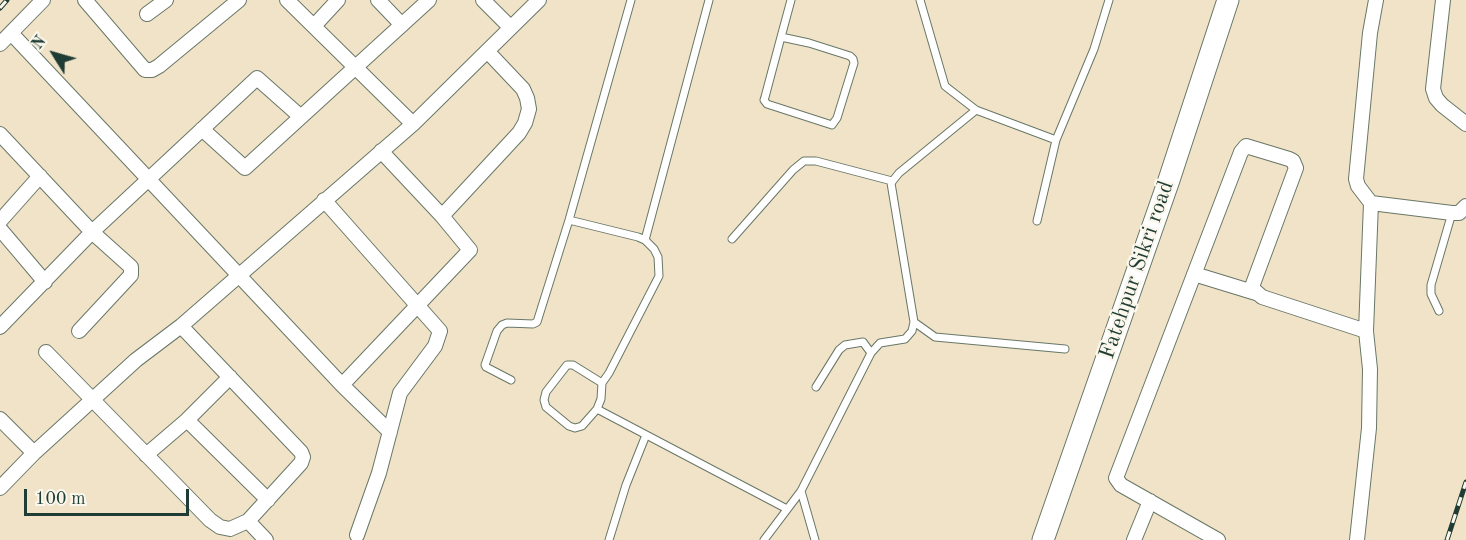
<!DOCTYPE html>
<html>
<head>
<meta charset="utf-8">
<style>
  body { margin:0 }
  #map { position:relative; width:1466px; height:540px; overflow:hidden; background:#f1e3c7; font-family:"Old Standard TT",serif }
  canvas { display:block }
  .north { position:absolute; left:24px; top:24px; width:60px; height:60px; -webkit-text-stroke:4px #fbf7ec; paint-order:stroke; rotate:307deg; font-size:16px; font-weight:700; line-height:24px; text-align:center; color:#1f3d34 }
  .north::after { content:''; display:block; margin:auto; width:21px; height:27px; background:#1f3d34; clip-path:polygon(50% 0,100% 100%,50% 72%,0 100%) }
  .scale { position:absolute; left:24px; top:489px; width:165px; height:27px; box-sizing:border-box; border:3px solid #1f3d34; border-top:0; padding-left:8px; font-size:18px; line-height:21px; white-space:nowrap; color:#1f3d34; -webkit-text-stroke:4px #fbf7ec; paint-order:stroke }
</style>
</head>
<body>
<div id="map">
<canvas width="1466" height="540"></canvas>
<div class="north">N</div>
<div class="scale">100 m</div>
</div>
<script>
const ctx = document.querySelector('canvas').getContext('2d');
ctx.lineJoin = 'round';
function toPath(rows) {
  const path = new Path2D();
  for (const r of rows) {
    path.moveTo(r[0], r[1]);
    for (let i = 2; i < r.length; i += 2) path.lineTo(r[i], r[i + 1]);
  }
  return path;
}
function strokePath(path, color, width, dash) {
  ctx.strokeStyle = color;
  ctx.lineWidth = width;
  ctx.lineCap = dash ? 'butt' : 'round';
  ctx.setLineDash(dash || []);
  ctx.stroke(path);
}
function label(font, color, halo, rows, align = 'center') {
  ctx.font = font + ' "Old Standard TT",serif';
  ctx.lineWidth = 4.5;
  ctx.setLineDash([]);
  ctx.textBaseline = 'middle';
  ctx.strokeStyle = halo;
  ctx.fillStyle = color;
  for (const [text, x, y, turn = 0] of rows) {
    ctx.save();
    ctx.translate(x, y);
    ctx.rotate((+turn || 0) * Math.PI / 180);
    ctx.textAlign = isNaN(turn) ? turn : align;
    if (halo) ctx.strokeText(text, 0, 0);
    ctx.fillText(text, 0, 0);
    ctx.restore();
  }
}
const service = toPath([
  [920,0,945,86,976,110,1056,140,1037,221],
  [781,37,809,43,850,56,853,59,854,63,837,118,832,125,767,104,764,100,765,97,781,37,791,0],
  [1056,140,1094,49,1109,0],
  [569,220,631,0],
  [732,239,793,170,804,161,816,161,892,181],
  [645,240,709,0],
  [1439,311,1431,294,1431,285,1452,213],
  [914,322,935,337,1065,349],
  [511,380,486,367,485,365,497,331,502,325,507,323,533,324,537,322,569,220,638,237,645,240,654,249,658,257,659,276,609,373,602,383,601,399,597,409],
  [602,383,573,365,567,365,546,392,544,400,546,407,569,426,575,428,582,426,597,409,787,509],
  [816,387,839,350,845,345,863,342,871,353,880,343,905,339,912,331,914,322,891,183,899,173,976,110],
  [801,491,815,540],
  [609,540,626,485,646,435],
  [764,540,801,491,871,353]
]);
const minor = toPath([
  [85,0,145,70,152,70,159,66,239,0],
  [287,0,413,124],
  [378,0,402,25],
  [483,0,510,27],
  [1376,0,1370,33,1356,179,1358,186,1371,203,1452,213,1459,213,1466,206],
  [1443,0,1433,89,1436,98,1442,105,1466,124],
  [147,14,166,0],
  [314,26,338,0],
  [11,33,342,385,390,432],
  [0,44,43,0],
  [202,129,245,168,429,0],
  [0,134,92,232,131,267,131,275,79,331],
  [324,200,440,331,435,346,400,393,379,473,357,535],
  [442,216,519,133,525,123,529,109,527,98,523,89,488,52],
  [0,221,40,176],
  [0,229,45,282],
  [1194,274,1256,293],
  [0,327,92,232,257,78,301,117],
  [46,352,210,520,220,527,230,529,248,521,301,463,303,457,301,452,181,326],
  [342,385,470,250,442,216,381,151],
  [0,419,34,453],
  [187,420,268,500],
  [146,455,187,420,230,377],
  [0,488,34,453,136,360,181,326,413,124,539,0],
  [248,521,266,540],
  [1134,540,1150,501],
  [1218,540,1121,485,1116,478,1241,152,1246,146,1289,159,1293,161,1296,168,1253,284,1253,289,1262,297,1366,331],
  [1357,540,1369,428,1370,369,1366,331,1371,203]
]);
const primary = toPath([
  [1043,540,1169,180,1228,0]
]);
const rail = toPath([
  [0,8,7,0],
  [1447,540,1466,482]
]);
const streetNames = [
  ["Fatehpur Sikri road",1137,270,-71]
];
strokePath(service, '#687767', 9);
strokePath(minor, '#687767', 16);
strokePath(primary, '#687767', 23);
strokePath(service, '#fff', 7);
strokePath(minor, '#fff', 14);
strokePath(primary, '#fff', 21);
strokePath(rail, '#1f3d34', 5);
strokePath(rail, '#fbf7ec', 3, [9]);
label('22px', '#1f3d34', '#fbf7ec', streetNames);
</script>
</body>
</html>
